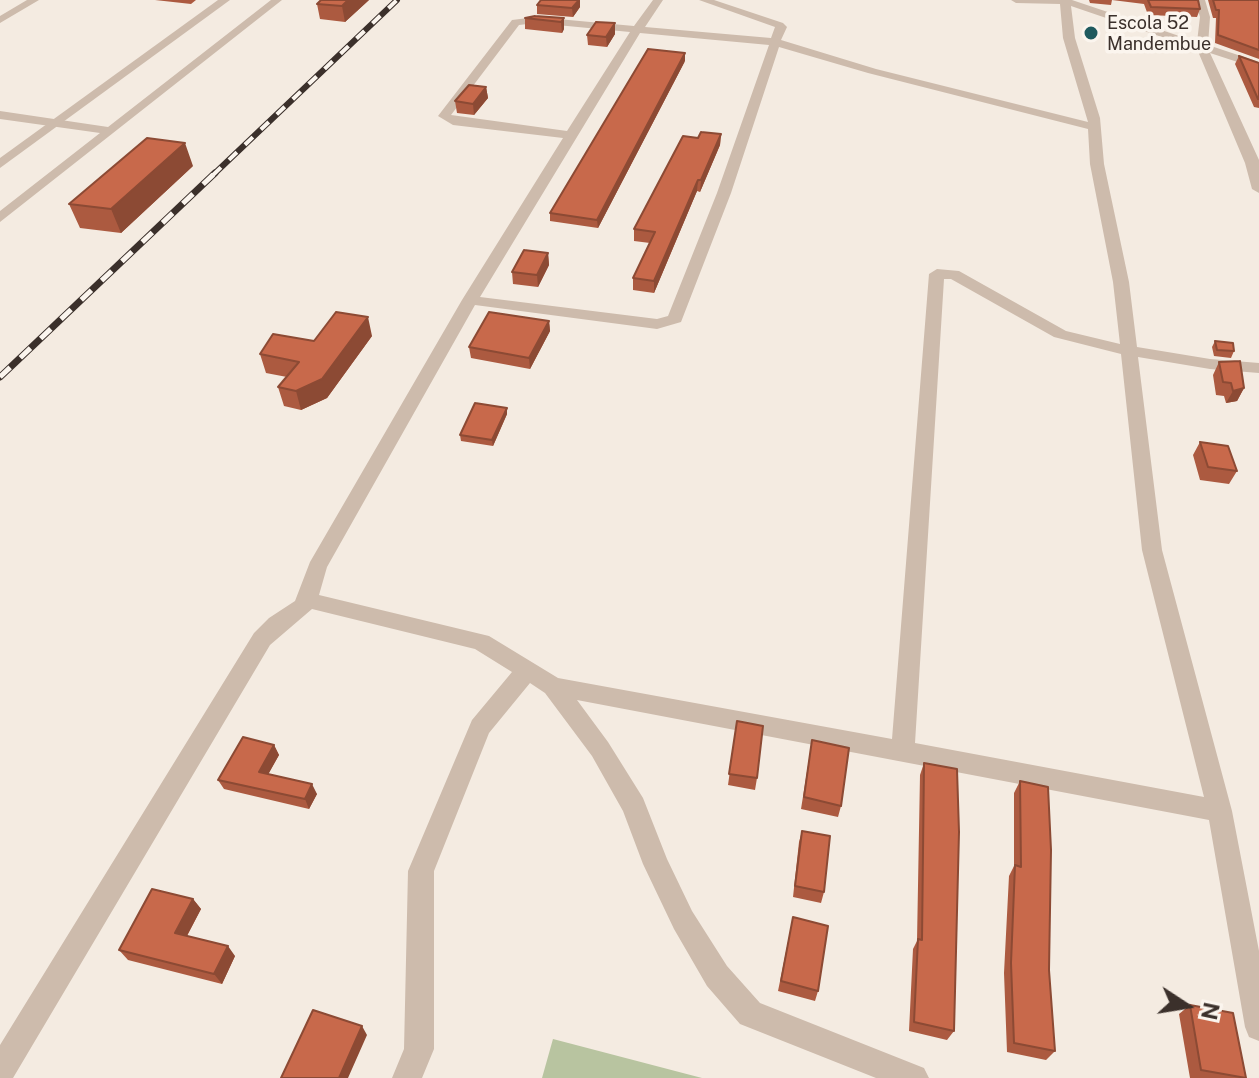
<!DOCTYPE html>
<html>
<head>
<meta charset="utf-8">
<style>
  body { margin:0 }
  #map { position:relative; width:1259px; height:1078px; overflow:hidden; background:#f4ebe1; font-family:"Public Sans",sans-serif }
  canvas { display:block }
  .north { position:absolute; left:1147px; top:966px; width:80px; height:80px; -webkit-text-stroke:6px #fbf5ee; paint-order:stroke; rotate:102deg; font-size:22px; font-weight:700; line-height:32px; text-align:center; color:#3b302b }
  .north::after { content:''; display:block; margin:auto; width:28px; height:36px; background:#3b302b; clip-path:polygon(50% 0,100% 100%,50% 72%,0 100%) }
</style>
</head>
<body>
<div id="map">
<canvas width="1259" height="1078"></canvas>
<div class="north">N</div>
</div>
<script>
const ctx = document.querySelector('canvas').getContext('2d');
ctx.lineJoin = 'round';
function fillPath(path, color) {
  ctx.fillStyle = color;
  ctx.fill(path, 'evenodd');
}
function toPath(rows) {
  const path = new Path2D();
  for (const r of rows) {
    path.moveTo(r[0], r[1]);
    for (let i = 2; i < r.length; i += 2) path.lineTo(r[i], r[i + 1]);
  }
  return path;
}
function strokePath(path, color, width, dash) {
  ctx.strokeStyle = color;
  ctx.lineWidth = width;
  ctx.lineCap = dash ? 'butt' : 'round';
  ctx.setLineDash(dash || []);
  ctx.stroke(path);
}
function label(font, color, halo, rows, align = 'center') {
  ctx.font = font + ' "Public Sans",sans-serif';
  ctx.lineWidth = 7;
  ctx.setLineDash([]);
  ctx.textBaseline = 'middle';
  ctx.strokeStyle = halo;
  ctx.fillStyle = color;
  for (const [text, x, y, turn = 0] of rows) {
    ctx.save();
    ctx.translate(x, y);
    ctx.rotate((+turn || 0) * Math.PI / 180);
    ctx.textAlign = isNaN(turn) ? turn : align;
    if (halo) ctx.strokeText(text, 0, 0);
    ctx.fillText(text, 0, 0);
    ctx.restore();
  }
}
const green = toPath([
  [553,1039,702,1078,542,1078]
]);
const minor = toPath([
  [27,0,39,0,0,23,0,16,27,0],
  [271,0,282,0,0,222,0,211,100,133,0,119,0,111,108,127,271,0],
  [653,0,663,0,645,27,771,38,775,27,699,0,714,0,783,23,787,27,781,40,876,69,1088,122,1063,38,1060,4,1016,3,1011,0,1072,0,1197,42,1200,17,1195,0,1205,0,1210,17,1208,45,1259,62,1259,69,1210,53,1259,160,1259,193,1252,189,1245,163,1197,49,1071,6,1075,38,1100,118,1104,164,1129,282,1137,347,1210,359,1259,363,1259,373,1210,369,1138,357,1162,550,1232,811,1259,951,1259,1041,1249,1037,1245,1027,1209,820,577,700,608,742,643,798,667,859,692,911,727,966,760,1003,924,1068,929,1078,876,1078,740,1024,707,986,674,929,643,864,623,811,592,756,545,693,530,683,489,733,434,871,434,1049,422,1078,392,1078,404,1049,408,871,472,720,512,672,475,649,312,609,270,645,13,1078,0,1078,0,1045,254,633,269,618,295,601,310,562,462,300,563,138,453,125,438,116,512,20,536,17,634,26,653,0],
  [536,23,630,32,567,131,451,115,519,25,536,23],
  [640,33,769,45,717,193,668,316,657,319,480,297,640,33],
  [779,47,868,73,1088,129,1090,164,1113,282,1120,344,1066,331,959,271,937,269,929,274,892,739,558,678,489,636,319,595,327,567,475,305,657,329,681,322,731,193,779,47],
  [944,279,951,279,1054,337,1121,354,1142,550,1204,797,915,743,944,279]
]);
const tertiary = toPath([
  [218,0,230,0,0,168,0,158,218,0]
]);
const railFar1 = toPath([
  [213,175,397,0]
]);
const rail = toPath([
  [0,377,215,173]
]);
const wall = toPath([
  [155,0,196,0,191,4],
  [369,0,345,22,320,19,317,4],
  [1089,0,1198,0,1200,9,1197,17,1148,15,1144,4,1112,0,1111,5,1090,3],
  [1208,0,1259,0,1259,59,1215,43,1216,18,1213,18],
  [537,5,580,7,573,17,537,14],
  [525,18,564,18,564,29,562,33,525,29],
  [615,23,615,34,607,47,588,45,587,35],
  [1239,56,1259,63,1259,108,1254,107,1235,64],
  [685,61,598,228,550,221,550,213],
  [486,87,488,98,474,115,457,113,455,101],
  [721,134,720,145,700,192,697,191,654,293,633,290,633,278,650,243,634,241,634,229,698,138],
  [193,166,121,233,80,228,69,204],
  [548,253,549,265,538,287,513,284,512,272],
  [549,321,550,331,530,369,471,358,469,347],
  [372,336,327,398,301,410,284,406,278,387,287,377,266,373,260,354,314,341],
  [1215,341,1234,351,1231,358,1214,356,1212,347],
  [1219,362,1244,388,1237,401,1226,403,1224,396,1216,395,1213,375],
  [507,408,507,414,493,446,461,441,460,435],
  [1200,442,1237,471,1229,484,1200,480,1193,455],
  [737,721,757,778,755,790,728,785],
  [812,740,841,806,838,817,801,809],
  [274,745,279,755,268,774,317,794,309,809,224,789,218,780],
  [924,763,954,1031,947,1040,909,1031,913,949,917,941,920,775],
  [1020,781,1049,970,1055,1051,1046,1060,1007,1052,1004,973,1009,876,1014,866,1014,793],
  [802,831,824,892,821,903,793,897,799,842],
  [193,899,201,909,187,936,235,956,222,984,128,960,119,950],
  [793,917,818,991,815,1001,778,991],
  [1190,1005,1246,1078,1190,1078,1179,1014]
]);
const shadedWall = toPath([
  [348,0,369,0,345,22,342,6],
  [579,0,580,0,580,7,573,17,572,8],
  [564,18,564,29,562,33,561,22],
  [615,23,615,34,607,47,606,37],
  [685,53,685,61,598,228,597,220],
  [486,87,488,98,474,115,473,104],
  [721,134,720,145,700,192,701,180],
  [185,143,193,166,121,233,111,209],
  [698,180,697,191,654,293,654,281],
  [548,253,549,265,538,287,537,275],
  [368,317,372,336,327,398,301,410,296,391],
  [549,321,550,331,530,369,529,358],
  [1244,388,1237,401,1226,403,1233,391],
  [507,408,507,414,493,446,492,440],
  [274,745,279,755,264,782,259,772],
  [312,784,317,794,309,809,305,799],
  [193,899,201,909,183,943,175,933],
  [228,946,235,956,222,984,214,974],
  [362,1026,367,1035,348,1078,339,1078]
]);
const building = toPath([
  [321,0,348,0,342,6,317,4,321,0],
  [541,0,579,0,572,8,537,5,541,0],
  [1148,0,1198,0,1200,9,1151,7,1148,0],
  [1213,0,1259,0,1259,50,1218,35,1219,10,1216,10,1213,0],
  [535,16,564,18,561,22,525,18,535,16],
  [596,22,615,23,606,37,587,35,596,22],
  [648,49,685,53,597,220,550,213,648,49],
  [1239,56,1259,63,1259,99,1258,99,1239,56],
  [469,85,486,87,473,104,455,101,469,85],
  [701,132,721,134,701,180,698,180,654,281,633,278,655,232,634,229,683,136,698,138,701,132],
  [147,138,185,143,111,209,69,204,147,138],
  [524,250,548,253,537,275,512,272,524,250],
  [336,312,368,317,322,379,296,391,278,387,299,362,260,354,273,334,314,341,336,312],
  [489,312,549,321,529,358,469,347,489,312],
  [1215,341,1233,343,1234,351,1217,350,1215,341],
  [1240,361,1244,388,1233,391,1231,383,1223,382,1219,362,1240,361],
  [475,403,507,408,492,440,460,435,475,403],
  [1200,442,1228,446,1237,471,1208,467,1200,442],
  [737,721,763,726,757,778,729,774,737,721],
  [243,737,274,745,259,772,312,784,305,799,218,780,243,737],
  [812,740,849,748,841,806,804,797,812,740],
  [924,763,957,769,959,832,954,1031,914,1022,918,939,922,940,924,763],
  [1020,781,1048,787,1051,850,1049,970,1055,1051,1014,1043,1011,963,1015,865,1021,867,1020,781],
  [802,831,830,836,824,892,795,886,802,831],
  [152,889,193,899,175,933,228,946,214,974,119,950,152,889],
  [793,917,828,926,818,991,781,981,793,917],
  [1190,1005,1233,1013,1246,1078,1201,1070,1190,1005],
  [313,1010,362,1026,339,1078,281,1078,313,1010]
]);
const markers = [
  [1091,33,8,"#1f5a5e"]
];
const farPoinames = [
  ["Escola 52",1107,23],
  ["Mandembue",1107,44]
];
fillPath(green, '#b8c4a0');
fillPath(minor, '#cdbbac');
fillPath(tertiary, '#cdbbac');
strokePath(railFar1, '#3b302b', 6);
strokePath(rail, '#3b302b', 7);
strokePath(railFar1, '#fbf5ee', 4, [11]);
strokePath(rail, '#fbf5ee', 5, [14]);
fillPath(wall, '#ac5a40');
fillPath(shadedWall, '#8c4a34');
fillPath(building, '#c8694b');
strokePath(building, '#8c4a34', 2);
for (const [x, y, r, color] of markers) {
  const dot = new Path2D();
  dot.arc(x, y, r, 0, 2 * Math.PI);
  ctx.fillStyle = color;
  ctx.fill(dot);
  strokePath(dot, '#fbf5ee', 3);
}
label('18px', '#3b302b', '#fbf5ee', farPoinames, 'left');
</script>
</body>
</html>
